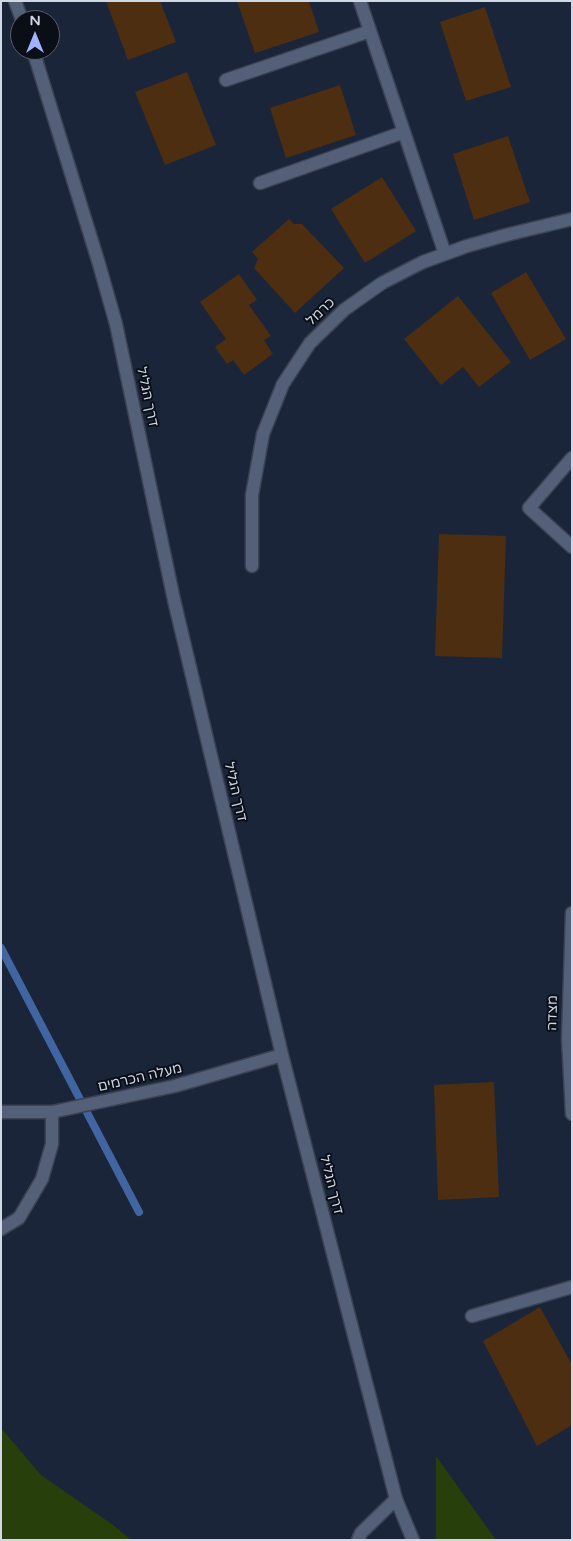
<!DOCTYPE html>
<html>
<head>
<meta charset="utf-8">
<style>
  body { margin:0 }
  #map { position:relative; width:573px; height:1541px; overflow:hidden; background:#1b2539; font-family:"Varela Round",sans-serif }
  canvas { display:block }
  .frame { position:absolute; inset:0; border:2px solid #d0d7e5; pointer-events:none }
  .north { position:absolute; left:10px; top:10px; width:50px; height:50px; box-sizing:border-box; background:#0a0f17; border:1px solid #595f69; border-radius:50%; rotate:0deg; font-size:14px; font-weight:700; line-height:20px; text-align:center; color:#d0d7e5 }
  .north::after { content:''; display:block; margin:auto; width:18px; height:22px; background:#a1b3fd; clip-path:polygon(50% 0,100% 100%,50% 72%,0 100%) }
</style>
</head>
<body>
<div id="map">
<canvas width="573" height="1541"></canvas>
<div class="frame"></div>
<div class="north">N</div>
</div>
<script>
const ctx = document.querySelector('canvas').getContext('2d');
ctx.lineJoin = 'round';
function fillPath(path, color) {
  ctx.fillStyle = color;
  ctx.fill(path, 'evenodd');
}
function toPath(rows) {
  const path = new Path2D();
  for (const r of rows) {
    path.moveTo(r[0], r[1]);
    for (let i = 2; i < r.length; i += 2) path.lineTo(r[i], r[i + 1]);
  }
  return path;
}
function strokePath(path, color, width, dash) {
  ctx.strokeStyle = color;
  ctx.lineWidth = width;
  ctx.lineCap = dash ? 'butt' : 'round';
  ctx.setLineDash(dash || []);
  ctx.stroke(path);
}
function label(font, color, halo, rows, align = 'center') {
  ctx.font = font + ' "Varela Round",Heebo,sans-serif';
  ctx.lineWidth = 4;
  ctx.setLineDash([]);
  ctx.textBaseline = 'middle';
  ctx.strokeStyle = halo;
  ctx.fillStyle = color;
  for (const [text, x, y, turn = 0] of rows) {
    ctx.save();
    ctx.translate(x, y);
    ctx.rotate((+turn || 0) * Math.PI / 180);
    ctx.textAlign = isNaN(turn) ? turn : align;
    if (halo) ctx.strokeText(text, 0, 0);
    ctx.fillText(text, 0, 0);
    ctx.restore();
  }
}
const green = toPath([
  [1,1428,41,1475,113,1525,131,1540,1,1540],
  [436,1456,496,1540,436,1540]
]);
const stream = toPath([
  [1,948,139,1212]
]);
const building = toPath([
  [106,1,160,1,176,42,128,60],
  [237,1,309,1,319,32,255,53],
  [485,7,511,87,466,101,440,22],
  [187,72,216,145,165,165,135,92],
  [340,85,356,135,286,158,270,108],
  [508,136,530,202,474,220,453,154],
  [382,177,416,231,365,263,331,209],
  [289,219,294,224,302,224,344,268,295,313,254,268,258,259,252,252],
  [526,272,566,339,530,360,491,293],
  [239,274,257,300,249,305,271,336,264,340,273,354,244,375,233,360,227,364,215,347,226,339,200,302],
  [458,296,511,362,479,387,463,367,441,385,404,339],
  [439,534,506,536,502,658,435,656],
  [494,1082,499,1197,438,1200,434,1085],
  [540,1307,572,1365,572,1425,537,1446,483,1341]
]);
const service = toPath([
  [572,458,529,508,572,547],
  [472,1316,572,1287],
  [358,1540,361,1533,396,1499]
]);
const minor = toPath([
  [360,1,445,254],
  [226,80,370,31],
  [260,183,404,132],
  [252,566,252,495,263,434,283,384,310,343,344,310,382,283,423,262,467,246,510,234,572,219],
  [572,913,568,1039,572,1114],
  [1,1229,19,1218,42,1179,52,1144,52,1112]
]);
const tertiary = toPath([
  [15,1,22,20],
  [33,50,99,264,116,324,174,600,282,1055,396,1499,413,1540],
  [1,1112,52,1112,175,1086,282,1055]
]);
const streetNames = [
  ["כרמל",321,312,-44],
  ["דרך הגליל",147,397,78],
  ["דרך הגליל",235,792,77],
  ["מצדה",553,1013,-89],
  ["מעלה הכרמים",140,1078,-13],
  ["דרך הגליל",331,1185,76]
];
fillPath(green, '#273f0b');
strokePath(stream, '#4165a0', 8);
fillPath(building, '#4d2e11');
strokePath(service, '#3b4253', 15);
strokePath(minor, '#3b4253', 15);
strokePath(tertiary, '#3b4253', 15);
strokePath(service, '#546078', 12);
strokePath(minor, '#546078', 12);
strokePath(tertiary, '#546078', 12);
label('14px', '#d0d7e5', '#0a0f17', streetNames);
</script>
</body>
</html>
